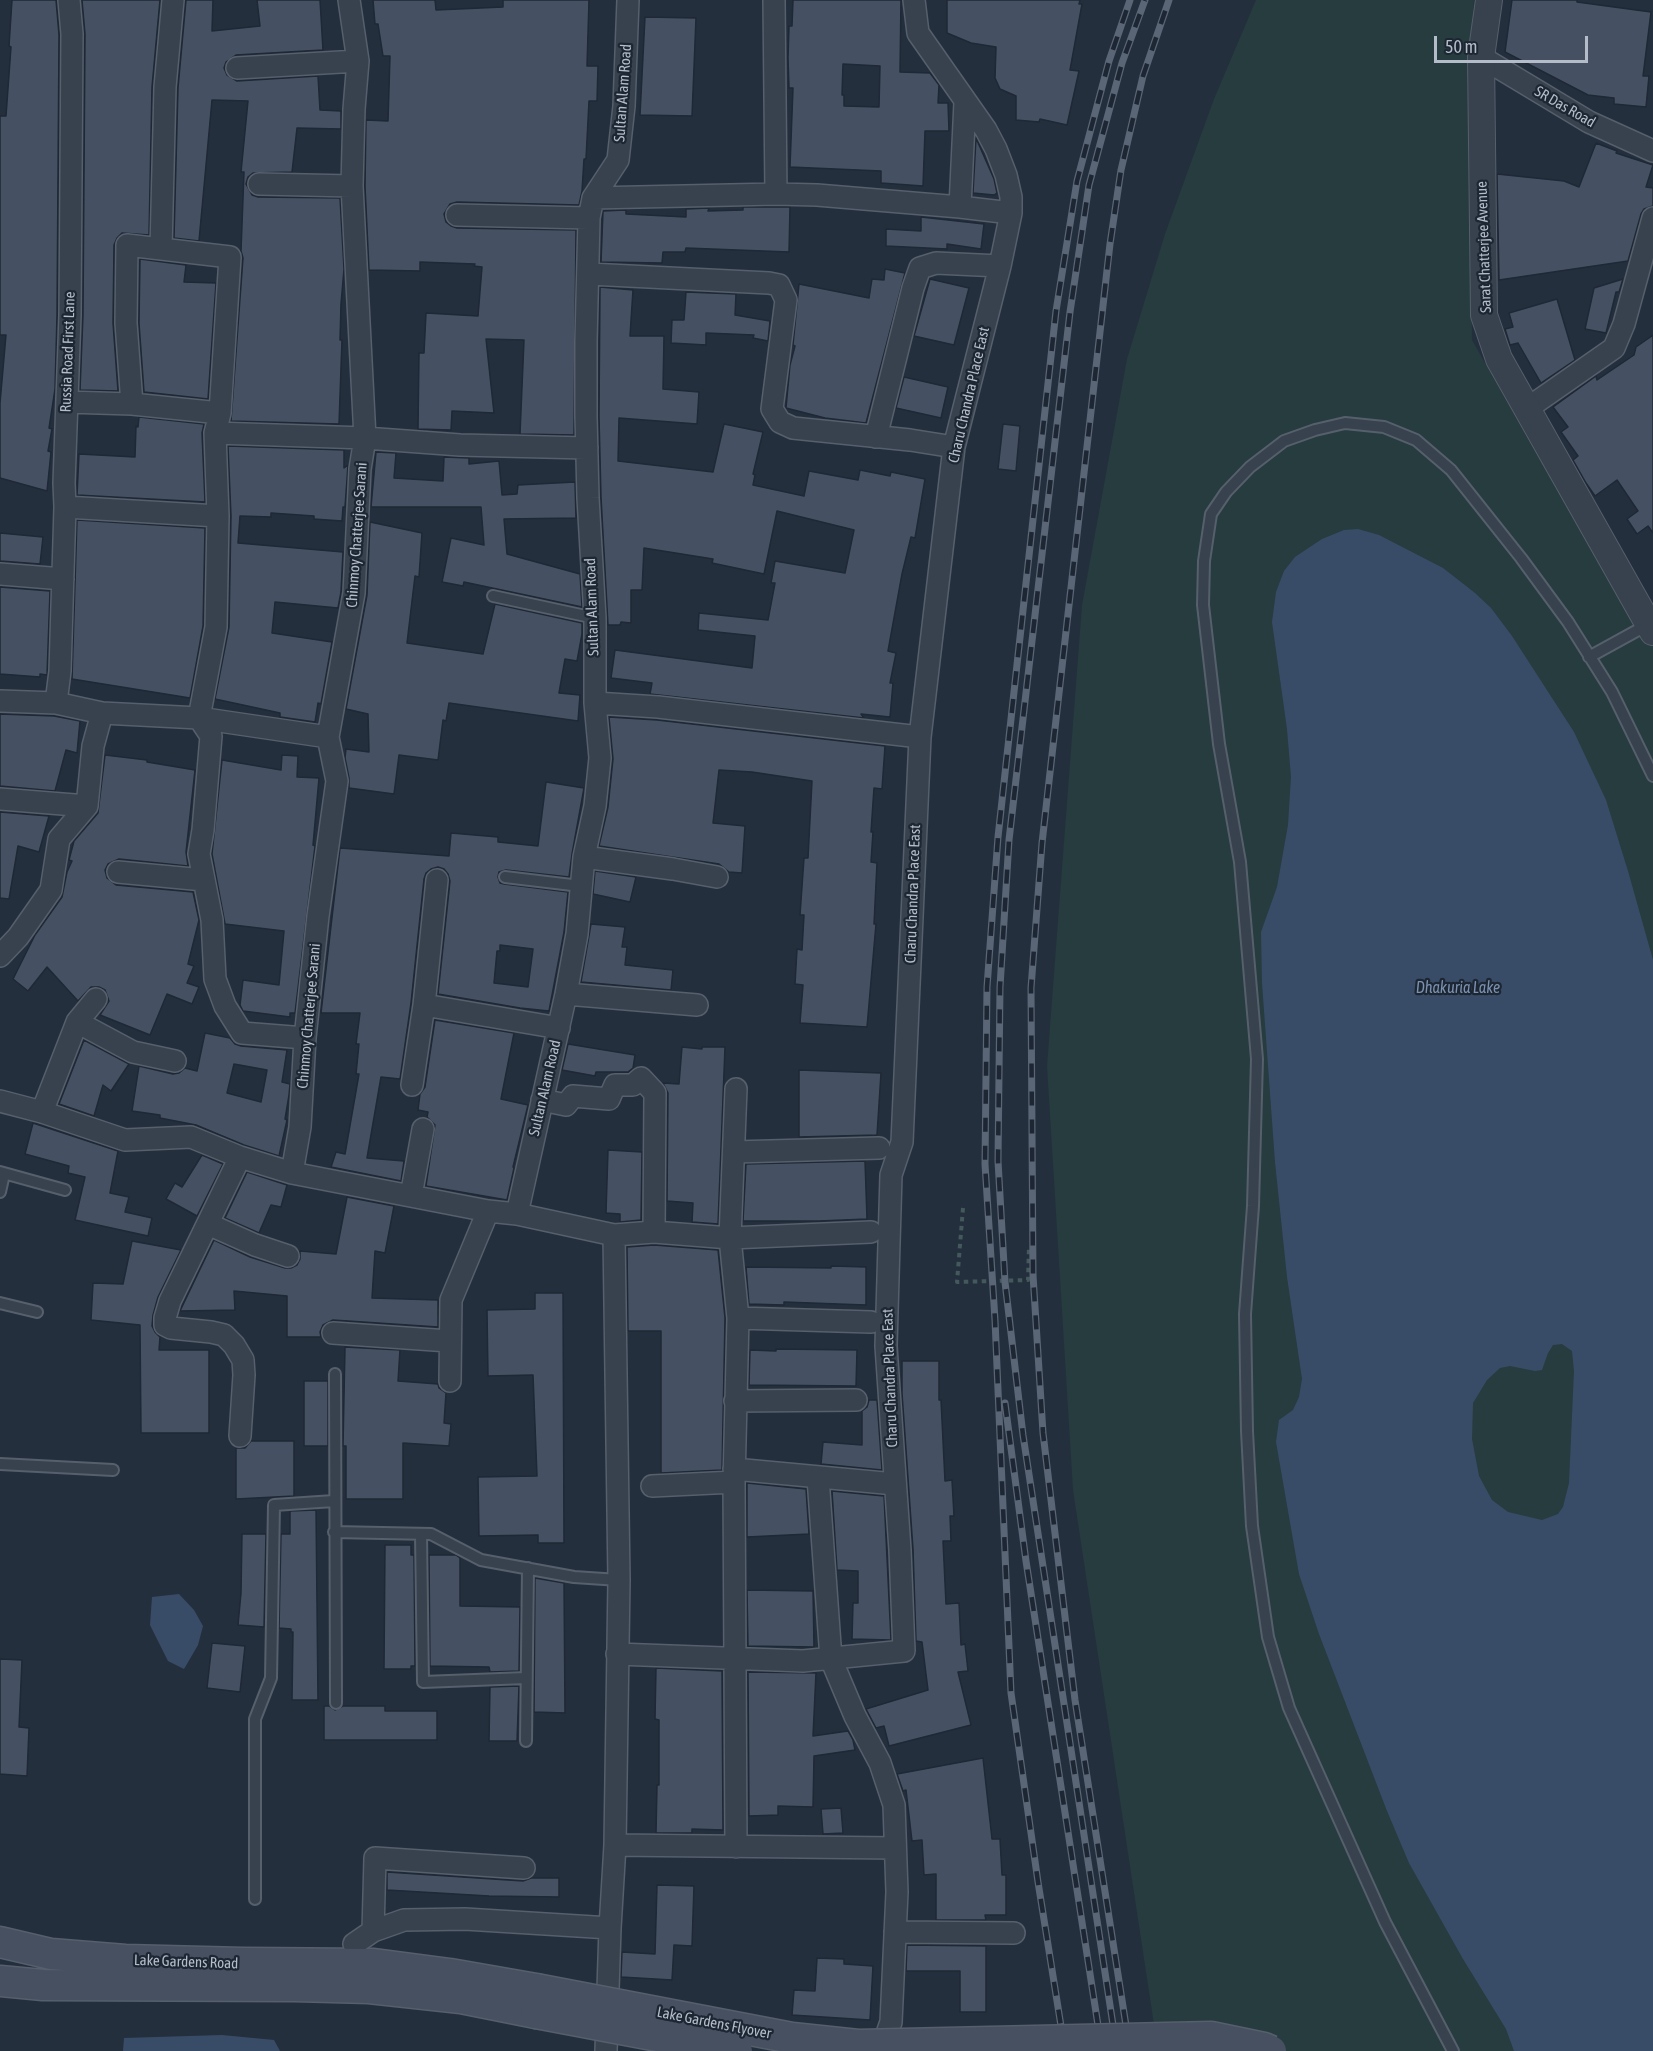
<!DOCTYPE html>
<html>
<head>
<meta charset="utf-8">
<style>
  body { margin:0 }
  #map { position:relative; width:1653px; height:2051px; overflow:hidden; background:#242f3e; font-family:"Asap Condensed",sans-serif }
  canvas { display:block }
  .scale { position:absolute; left:1434px; top:36px; width:154px; height:27px; box-sizing:border-box; border:3px solid #b4bcc9; border-top:0; padding-left:8px; font-size:18px; line-height:21px; white-space:nowrap; color:#b4bcc9; -webkit-text-stroke:4px #1d2633; paint-order:stroke }
</style>
</head>
<body>
<div id="map">
<canvas width="1653" height="2051"></canvas>
<div class="scale">50 m</div>
</div>
<script>
const ctx = document.querySelector('canvas').getContext('2d');
ctx.lineJoin = 'round';
function fillPath(path, color) {
  ctx.fillStyle = color;
  ctx.fill(path, 'evenodd');
}
function toPath(rows) {
  const path = new Path2D();
  for (const r of rows) {
    path.moveTo(r[0], r[1]);
    for (let i = 2; i < r.length; i += 2) path.lineTo(r[i], r[i + 1]);
  }
  return path;
}
function strokePath(path, color, width, dash) {
  ctx.strokeStyle = color;
  ctx.lineWidth = width;
  ctx.lineCap = dash ? 'butt' : 'round';
  ctx.setLineDash(dash || []);
  ctx.stroke(path);
}
function label(font, color, halo, rows, align = 'center') {
  ctx.font = font + ' "Asap Condensed",sans-serif';
  ctx.lineWidth = 4.5;
  ctx.setLineDash([]);
  ctx.textBaseline = 'middle';
  ctx.strokeStyle = halo;
  ctx.fillStyle = color;
  for (const [text, x, y, turn = 0] of rows) {
    ctx.save();
    ctx.translate(x, y);
    ctx.rotate((+turn || 0) * Math.PI / 180);
    ctx.textAlign = isNaN(turn) ? turn : align;
    if (halo) ctx.strokeText(text, 0, 0);
    ctx.fillText(text, 0, 0);
    ctx.restore();
  }
}
const green = toPath([
  [1256,0,1474,0,1469,72,1472,340,1536,453,1648,625,1653,636,1653,2051,1158,2051,1073,1490,1047,1066,1082,605,1127,359,1165,234,1214,99]
]);
const water = toPath([
  [1358,529,1379,535,1443,568,1475,593,1491,608,1512,636,1574,732,1606,800,1628,871,1653,960,1653,2051,1514,2051,1506,2029,1463,1959,1409,1863,1387,1811,1319,1634,1299,1574,1276,1442,1279,1420,1293,1410,1299,1397,1302,1379,1287,1277,1275,1162,1262,983,1261,932,1277,887,1288,825,1291,777,1287,729,1272,622,1276,592,1284,571,1295,557,1322,539,1344,530],
  [1562,1344,1572,1351,1574,1371,1569,1483,1563,1507,1558,1514,1542,1520,1508,1512,1492,1500,1479,1476,1472,1439,1473,1403,1487,1380,1500,1368,1510,1366,1535,1371,1542,1370,1548,1353,1553,1345],
  [179,1594,194,1610,203,1626,198,1645,184,1669,168,1661,150,1625,152,1597],
  [222,2035,274,2040,280,2051,123,2051,124,2038]
]);
const building = toPath([
  [12,0,56,0,59,35,57,315,55,389,49,428,52,429,48,451,51,452,47,491,0,478,0,403,6,335,0,335,0,116,6,116,11,47,9,46,12,0],
  [82,0,160,0,152,87,149,235,122,233,117,238,114,245,113,323,118,391,80,390,83,315,85,34,82,0],
  [186,0,213,0,212,31,260,26,257,0,320,0,323,50,236,55,226,62,224,68,227,75,237,81,318,76,320,110,341,111,341,129,297,128,292,172,253,173,248,177,246,184,252,195,258,197,340,198,344,269,341,304,340,340,342,340,339,424,231,421,243,258,241,251,244,172,241,172,248,101,212,100,199,241,174,238,178,88,186,0],
  [373,0,435,0,436,10,503,7,503,0,589,0,587,66,598,66,597,101,589,101,586,159,584,159,582,191,579,205,457,202,450,204,444,214,446,222,451,226,457,228,576,230,574,435,520,434,524,340,486,339,494,413,452,411,451,430,418,429,419,353,424,353,426,313,478,316,482,267,474,266,475,264,420,262,420,271,369,270,365,186,366,120,388,121,390,56,383,56,378,24,375,24,373,0],
  [793,0,901,0,900,72,930,73,939,85,938,103,948,103,949,131,925,131,923,186,881,183,881,171,790,167,793,88,789,88,788,58,789,26,792,26,793,0],
  [843,64,880,66,879,107,844,106,844,95,842,95,843,64],
  [947,0,1080,0,1079,4,1082,4,1070,70,1079,71,1067,125,1040,119,1039,122,1016,120,1016,96,1000,89,995,78,996,47,971,43,947,33,947,0],
  [1512,0,1577,0,1577,2,1651,12,1643,76,1649,76,1646,107,1614,104,1614,98,1588,95,1505,52,1512,0],
  [645,17,696,18,692,116,640,115,645,17],
  [976,138,994,179,997,193,994,195,973,193,976,138],
  [1596,143,1617,151,1616,153,1653,165,1646,187,1653,188,1653,206,1644,209,1641,214,1628,261,1499,280,1497,174,1564,181,1579,187,1596,143],
  [743,207,790,207,789,252,686,248,685,252,663,252,662,263,601,262,603,211,626,210,626,214,686,217,686,209,709,208,708,211,743,210,743,207],
  [921,217,984,224,981,249,947,244,947,249,886,246,886,229,921,231,921,217],
  [140,259,186,265,184,282,216,283,208,399,144,392,139,323,140,259],
  [885,269,905,273,866,423,825,418,786,408,790,365,795,346,793,345,799,284,869,298,872,279,884,280,885,269],
  [930,279,969,288,954,345,914,336,930,279],
  [1623,279,1619,292,1616,292,1606,333,1585,329,1594,288,1623,279],
  [600,287,633,290,630,336,664,336,663,389,699,392,697,424,619,418,618,461,713,472,724,424,763,432,753,474,755,475,753,485,804,496,809,471,858,480,860,470,890,476,891,472,925,479,915,538,911,537,902,574,888,651,896,653,890,683,893,683,890,717,861,714,864,718,650,694,652,683,611,678,615,650,752,668,755,636,698,630,699,613,768,620,775,583,771,583,775,561,845,573,854,530,777,511,764,574,712,563,713,559,644,548,642,590,631,590,631,623,621,622,620,625,608,625,601,497,599,416,600,287],
  [686,292,736,294,735,315,770,321,768,341,753,338,754,335,706,333,706,345,671,343,672,320,684,320,686,292],
  [1557,299,1575,360,1541,383,1518,343,1510,345,1505,329,1513,327,1509,313,1557,299],
  [1653,335,1653,533,1648,526,1637,534,1627,519,1638,511,1617,480,1595,496,1586,483,1573,460,1578,456,1561,432,1568,427,1553,407,1596,376,1597,380,1634,355,1636,347,1653,335],
  [904,377,948,387,941,418,896,408,904,377],
  [139,417,204,424,202,433,205,502,77,495,79,454,135,457,136,426,138,427,139,417],
  [1003,424,1020,426,1016,471,998,469,1003,424],
  [228,446,344,450,344,468,348,465,345,507,343,507,342,521,314,519,314,516,271,513,271,517,240,516,238,543,343,552,341,592,338,608,275,602,272,633,332,642,321,704,318,703,315,722,280,717,280,713,215,699,229,627,231,516,228,446],
  [376,452,396,453,394,478,443,481,444,457,469,458,469,464,499,461,502,495,517,494,518,485,575,482,576,518,504,519,507,554,580,574,582,607,464,582,463,586,442,582,451,538,484,545,481,507,371,507,376,452],
  [77,520,205,528,203,626,190,698,72,679,77,520],
  [370,522,422,533,419,577,415,576,407,643,483,654,495,604,582,623,582,634,577,661,565,659,559,693,580,695,578,721,449,703,446,721,443,720,438,760,399,755,394,794,349,788,349,778,345,758,346,749,369,752,368,714,346,709,367,595,370,522],
  [0,533,43,537,40,564,0,561,0,533],
  [0,587,50,591,47,675,40,674,40,677,0,674,0,587],
  [0,714,54,716,80,721,77,753,66,750,55,791,0,786,0,714],
  [609,717,657,720,885,746,882,789,874,788,871,832,873,832,871,862,877,863,874,924,876,924,867,1027,800,1023,803,985,795,984,797,949,802,950,804,915,800,915,804,858,808,858,812,781,752,772,719,770,713,823,745,826,742,873,729,872,719,864,599,846,608,807,613,759,609,717],
  [105,755,147,760,147,762,195,770,186,852,188,866,119,859,108,864,105,870,107,878,116,885,193,892,199,920,188,964,194,966,187,983,199,987,192,1004,167,994,150,1035,100,1015,109,1001,105,990,99,987,91,987,78,1001,47,967,28,991,13,979,35,935,62,897,67,872,72,861,69,860,74,841,98,813,105,755],
  [282,755,298,756,297,777,319,778,313,845,315,846,295,1013,290,1013,290,1017,243,1011,240,1005,243,980,279,985,284,931,225,924,212,854,222,760,281,770,282,755],
  [546,782,584,788,572,854,569,877,506,870,499,872,498,877,500,883,504,884,568,892,564,932,549,1011,520,1008,438,994,450,881,448,874,444,869,438,867,431,869,426,873,424,879,411,1003,400,1079,381,1077,367,1158,404,1161,401,1181,331,1167,336,1152,345,1154,359,1074,356,1074,359,1044,356,1044,360,1013,321,1013,340,848,449,856,451,833,498,837,498,842,538,846,546,782],
  [500,945,533,949,528,987,494,983,497,951,500,951,500,945],
  [0,812,49,816,39,852,18,846,9,899,0,898,0,812],
  [595,871,636,877,630,902,593,894,595,871],
  [591,924,625,927,622,947,627,947,625,965,673,970,671,990,581,982,591,924],
  [435,1020,514,1033,501,1099,528,1105,513,1167,514,1168,507,1200,426,1186,435,1125,427,1117,428,1112,418,1110,420,1094,425,1087,435,1020],
  [205,1033,230,1038,235,1044,241,1046,287,1050,282,1082,290,1084,289,1095,285,1119,287,1120,279,1156,244,1145,196,1125,160,1118,160,1115,132,1111,139,1066,173,1074,179,1073,185,1068,197,1071,205,1033],
  [234,1064,267,1070,261,1102,227,1093,234,1064],
  [84,1040,129,1064,111,1091,103,1085,94,1116,59,1104,84,1040],
  [568,1044,635,1055,633,1068,628,1072,596,1072,595,1076,562,1070,568,1044],
  [682,1047,702,1049,702,1047,725,1047,718,1224,692,1222,693,1203,667,1201,668,1093,663,1083,679,1084,682,1047],
  [799,1070,881,1073,877,1135,799,1137,799,1070],
  [33,1123,118,1151,110,1193,129,1197,125,1212,152,1218,148,1236,75,1220,85,1177,68,1173,69,1166,25,1154,33,1123],
  [608,1150,642,1152,641,1220,620,1222,620,1214,606,1213,608,1150],
  [202,1155,223,1164,197,1216,166,1199,175,1183,182,1187,202,1155],
  [865,1161,867,1219,819,1221,743,1221,746,1164,865,1161],
  [247,1172,287,1185,281,1207,271,1205,259,1233,225,1218,247,1172],
  [347,1197,394,1206,385,1253,375,1251,372,1298,438,1300,438,1327,333,1320,323,1325,320,1332,321,1337,287,1337,287,1296,234,1291,235,1310,180,1311,214,1240,250,1257,285,1268,291,1268,297,1265,300,1259,300,1251,336,1254,347,1197],
  [132,1241,181,1250,158,1297,153,1315,152,1326,155,1332,160,1337,159,1350,209,1350,209,1433,141,1433,140,1325,91,1320,93,1283,123,1284,132,1241],
  [654,1245,718,1250,725,1318,722,1470,661,1473,661,1331,628,1331,627,1247,654,1245],
  [831,1266,866,1267,866,1305,784,1302,784,1305,749,1304,746,1267,831,1268,831,1266],
  [535,1293,563,1293,564,1543,538,1543,538,1535,479,1536,478,1477,537,1476,533,1375,488,1376,487,1310,535,1309,535,1293],
  [345,1347,400,1350,398,1381,438,1384,439,1388,446,1393,444,1423,451,1424,449,1446,403,1443,403,1499,346,1499,346,1446,343,1446,345,1347],
  [776,1349,857,1350,856,1386,749,1385,750,1350,776,1351,776,1349],
  [902,1361,939,1361,939,1400,941,1400,945,1481,952,1480,954,1516,950,1516,951,1541,943,1541,946,1604,959,1603,961,1645,965,1644,968,1671,958,1672,971,1725,889,1746,884,1726,876,1728,866,1709,928,1690,922,1642,916,1641,913,1549,902,1393,902,1361],
  [304,1381,328,1381,328,1446,304,1446,304,1381],
  [869,1400,877,1400,882,1470,821,1464,823,1442,862,1445,862,1411,867,1407,869,1400],
  [251,1441,294,1441,294,1496,236,1499,236,1448,245,1448,251,1441],
  [747,1483,806,1489,809,1534,747,1537,747,1483],
  [832,1491,884,1496,891,1640,852,1639,853,1603,858,1603,858,1571,837,1570,832,1491],
  [316,1510,318,1700,292,1700,293,1632,291,1632,291,1629,279,1628,281,1534,290,1534,290,1511,316,1510],
  [242,1534,266,1534,264,1627,238,1625,241,1593,242,1534],
  [385,1545,411,1545,411,1555,414,1555,415,1666,411,1666,411,1669,384,1669,385,1545],
  [429,1555,456,1555,460,1558,460,1606,520,1607,519,1671,490,1672,489,1667,430,1666,429,1555],
  [535,1578,564,1583,565,1713,534,1712,535,1578],
  [747,1590,813,1591,814,1647,748,1646,747,1590],
  [212,1643,245,1646,240,1692,207,1688,212,1643],
  [0,1659,22,1660,19,1727,29,1728,27,1776,0,1774,0,1659],
  [656,1668,722,1671,723,1830,692,1829,692,1833,656,1833,657,1785,659,1785,659,1720,655,1719,656,1668],
  [748,1672,816,1673,813,1736,848,1731,853,1740,855,1750,814,1756,813,1807,778,1806,778,1815,749,1816,748,1672],
  [519,1686,517,1741,489,1741,490,1687,519,1686],
  [324,1706,329,1706,335,1710,343,1706,385,1706,385,1711,437,1711,437,1740,324,1740,324,1706],
  [983,1758,992,1839,1000,1839,1002,1875,1006,1875,1006,1915,985,1915,986,1920,936,1920,936,1874,924,1875,922,1840,912,1841,906,1790,903,1791,897,1774,983,1758],
  [841,1808,843,1833,823,1834,821,1809,841,1808],
  [387,1872,523,1881,531,1878,559,1878,559,1897,489,1896,387,1890,387,1872],
  [657,1885,694,1886,692,1946,674,1945,672,1980,621,1977,622,1952,655,1954,657,1885],
  [907,1945,986,1946,986,2012,960,2012,960,1971,906,1971,907,1945],
  [817,1958,844,1959,844,1964,873,1966,870,2020,792,2015,794,1990,815,1991,817,1958]
]);
const path = toPath([
  [963,1208,957,1282,1028,1280,1029,1247]
]);
const service = toPath([
  [493,596,595,618],
  [1589,657,1649,624],
  [505,877,572,885,580,888],
  [0,1172,65,1190],
  [0,1192,4,1174],
  [0,1303,37,1312],
  [335,1374,336,1703],
  [0,1464,113,1470],
  [334,1532,431,1534,481,1560,574,1577,619,1580],
  [421,1534,423,1682,526,1678],
  [526,1741,528,1568],
  [255,1899,255,1719,271,1678,274,1505,334,1501],
  [1453,2051,1385,1922,1289,1708,1268,1637,1252,1526,1247,1431,1245,1314,1253,1206,1257,1059,1240,862,1219,744,1203,605,1204,561,1211,514,1226,492,1250,467,1284,441,1315,430,1345,423,1384,427,1416,440,1451,470,1521,558,1568,622,1612,692,1653,776]
]);
const minor = toPath([
  [774,0,776,194],
  [1481,57,1589,122,1653,151],
  [237,68,358,61],
  [259,184,352,186],
  [593,198,776,194,817,195,960,207,1011,213],
  [960,207,965,102],
  [457,215,589,218],
  [161,249,165,87,173,0],
  [589,274,769,283,779,285,786,300,772,409,780,422,793,428,910,440,954,447],
  [67,402,132,404,220,413],
  [132,404,126,323,127,245,230,257,220,413,215,433,218,516,216,627,199,718,211,736,203,830,199,854,212,920,215,979,225,1006,242,1033,305,1038],
  [1528,408,1614,348,1624,324,1653,218],
  [215,433,365,438,460,445,587,448],
  [876,437,913,288,920,268,936,263,1000,266],
  [65,507,218,516],
  [0,574,63,579],
  [0,701,56,703,102,713,199,718,328,737],
  [56,703,60,671,65,507,64,483,70,315,72,34,69,0],
  [595,703,658,707,920,737],
  [0,799,87,806],
  [584,857,673,869,717,877],
  [118,872,204,880],
  [0,956,18,937,51,890,59,839,87,806,93,746,102,713],
  [566,994,697,1005],
  [424,1005,559,1028],
  [77,1022,133,1052,175,1061],
  [412,1085,424,1005,437,880],
  [542,1100,566,1105,573,1096,609,1099,615,1085,633,1085,641,1078,655,1093,654,1232],
  [0,1101,42,1112,125,1140,191,1137,240,1157,292,1173,488,1211,517,1214,614,1235,619,1580,615,1845],
  [42,1112,77,1022,96,999],
  [734,1152,879,1148],
  [240,1157,170,1301,165,1318,165,1325,171,1328,211,1332,224,1335,234,1345,243,1360,244,1375,240,1436],
  [292,1173,300,1127,305,1038,318,916,337,781,328,737,354,593,360,469,365,438,352,186,354,109,358,61,349,0],
  [411,1196,423,1129],
  [517,1214,566,994,577,934,584,857,595,806,600,758,595,703,595,618,588,498,586,416,586,341,589,218,593,198,618,160,624,106,628,0],
  [208,1224,255,1245,288,1256],
  [614,1235,654,1232,730,1238,871,1232],
  [738,1318,871,1322],
  [333,1333,449,1341],
  [450,1381,451,1300,488,1211],
  [735,1401,856,1400],
  [734,1469,895,1484],
  [818,1478,831,1659,855,1716,880,1763,894,1805,897,1892,891,2022,881,2051],
  [734,1482,736,1847],
  [652,1486,734,1482,738,1318,730,1238,736,1089],
  [617,1654,803,1661,904,1651,900,1550,886,1346,891,1175,902,1142,920,737,954,447,1000,266,1011,213,1011,197,1006,175,996,149,986,130,918,33,914,0],
  [373,1931,375,1858,524,1868],
  [895,1932,1014,1933],
  [354,1944,373,1931,404,1920,465,1919,610,1928,615,1845,895,1848],
  [606,2051,610,1928]
]);
const tertiary = toPath([
  [1489,0,1481,57,1484,315,1499,359,1653,632]
]);
const secondary = toPath([
  [0,1942,51,1954,125,1960,243,1963,374,1964,450,1974,536,1989],
  [0,1981,43,1985,295,1986,369,1988,461,1998,536,2013]
]);
const rail = toPath([
  [1005,1403,1026,1561,1102,2051],
  [1065,2051,1038,1882,1011,1693,995,1320,985,1164,987,987,998,837,1056,311,1077,181,1109,61,1130,0],
  [1117,2051,1023,1435,1005,1282,998,1161,1000,987,1009,840,1070,312,1089,185,1122,63,1145,0],
  [1130,2051,1075,1700,1043,1433,1033,1275,1031,988,1042,843,1110,244,1121,170,1143,76,1169,0]
]);
const secondaryBridge = toPath([
  [536,1989,792,2038,858,2045,1211,2037,1264,2048,1271,2051],
  [536,2013,737,2051]
]);
const streetNames = [
  ["Sultan Alam Road",623,93,-86],
  ["SR Das Road",1565,107,30],
  ["Sarat Chatterjee Avenue",1484,247,-92],
  ["Russia Road First Lane",68,352,-88],
  ["Charu Chandra Place East",969,395,-77],
  ["Chinmoy Chatterjee Sarani",357,535,-86],
  ["Sultan Alam Road",592,607,-92],
  ["Charu Chandra Place East",913,894,-88],
  ["Chinmoy Chatterjee Sarani",309,1016,-85],
  ["Sultan Alam Road",545,1088,-77],
  ["Charu Chandra Place East",890,1378,-92],
  ["Lake Gardens Road",186,1962,2],
  ["Lake Gardens Flyover",714,2023,11]
];
const waterNames = [
  ["Dhakuria Lake",1458,988]
];
fillPath(green, '#263c3f');
fillPath(water, '#394c67');
fillPath(building, '#455162');
strokePath(building, '#1f2835', 1.5);
strokePath(service, '#565f6c', 14);
strokePath(minor, '#565f6c', 24);
strokePath(tertiary, '#565f6c', 28);
strokePath(secondary, '#565f6c', 33);
strokePath(path, '#44595c', 4, [4.5, 4.5]);
strokePath(service, '#38414e', 10);
strokePath(minor, '#38414e', 21);
strokePath(tertiary, '#38414e', 26);
strokePath(secondary, '#465061', 30);
strokePath(rail, '#5a6575', 7);
strokePath(rail, '#1d2633', 4.5, [14]);
strokePath(secondaryBridge, '#565f6c', 33, []);
strokePath(secondaryBridge, '#465061', 30);
label('15px', '#b4bcc9', '#1d2633', streetNames);
label('italic 16px', '#7c92b1', '#1d2633', waterNames);
</script>
</body>
</html>
